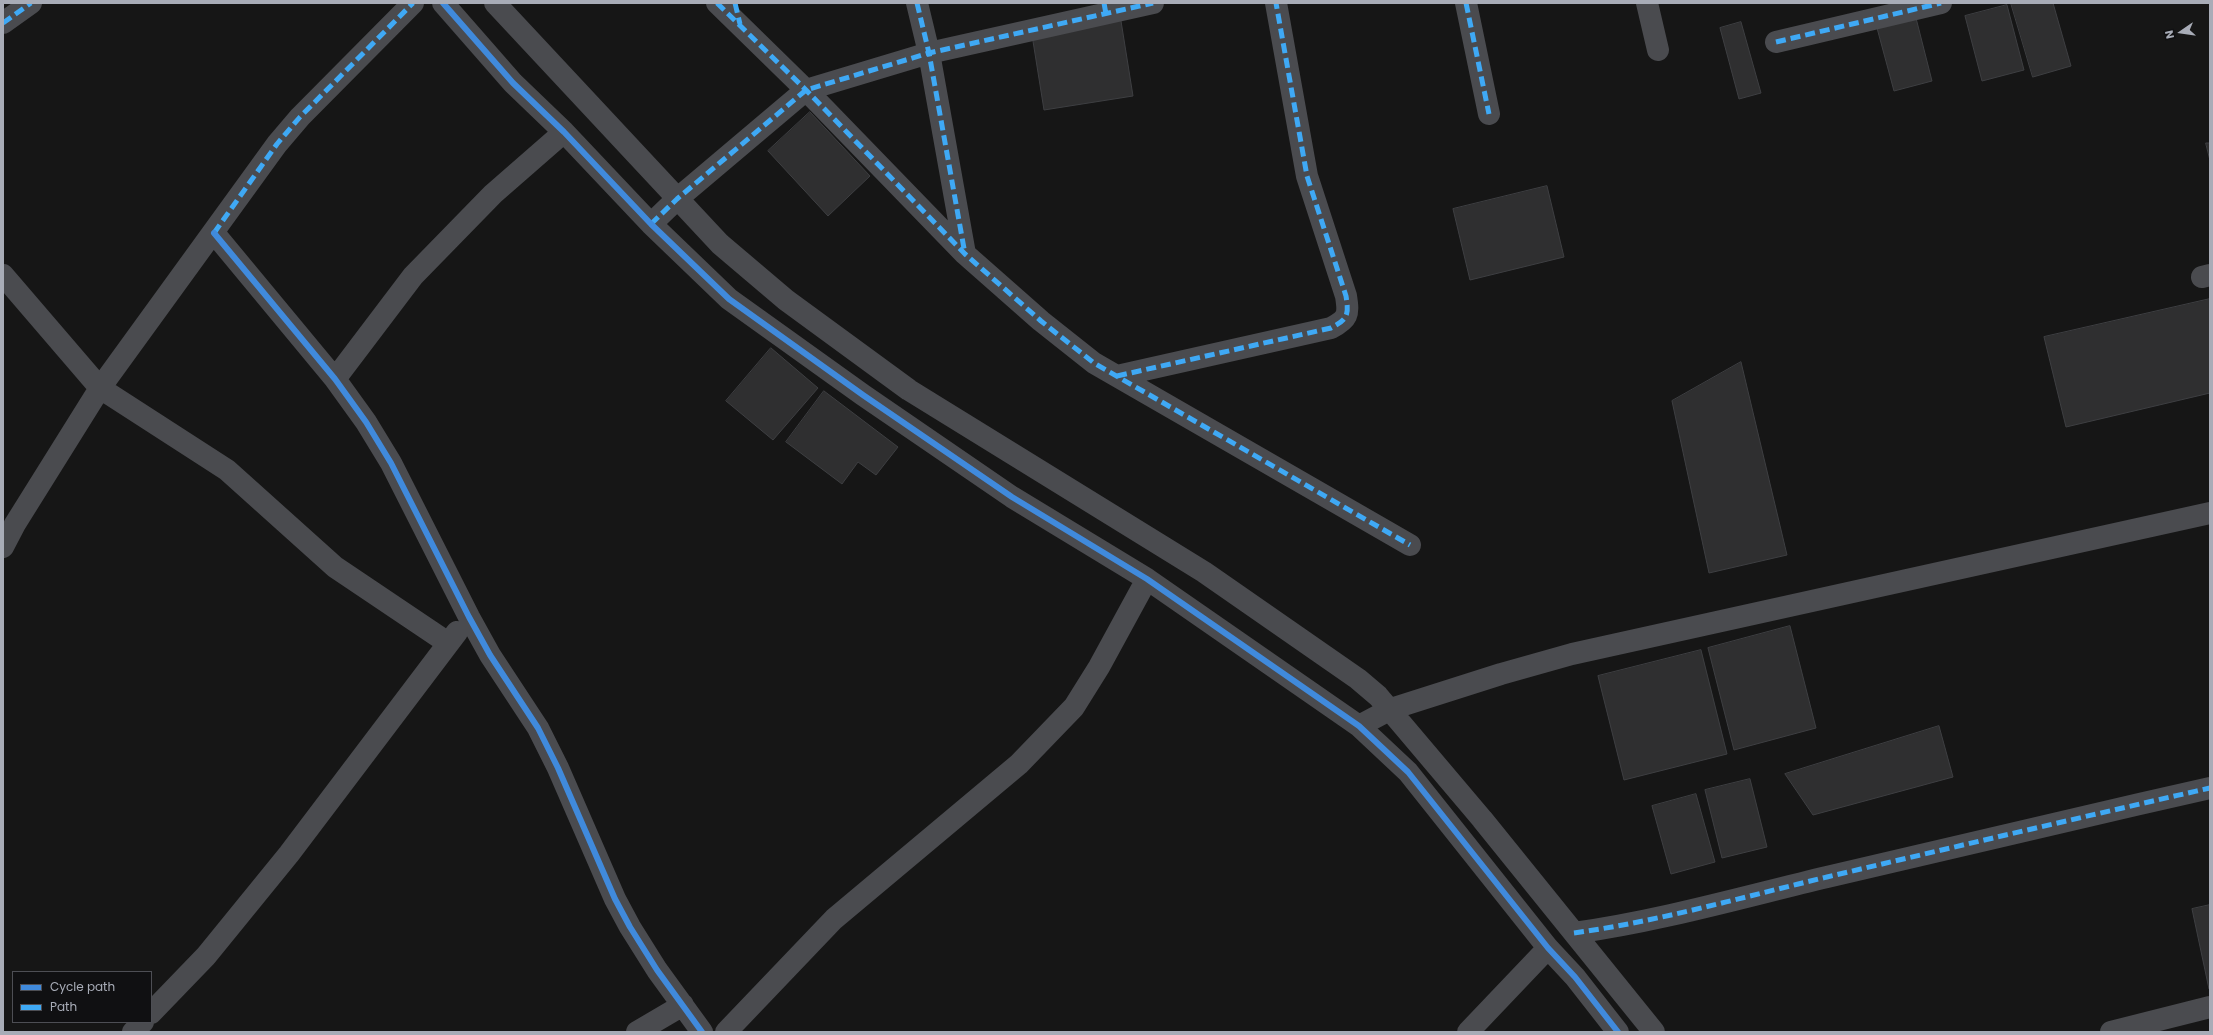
<!DOCTYPE html>
<html>
<head>
<meta charset="utf-8">
<style>
	body { margin:0 }
	#map { position:relative; width:2213px; height:1035px; overflow:hidden; background:#161616; font-family:Poppins,sans-serif }
	canvas { display:block }
	.frame { position:absolute; inset:0; border:4px solid #a8acb7; pointer-events:none }
	.legend { position:absolute; left:12px; top:971px; width:140px; height:52px; box-sizing:border-box; background:#101012; border:1px solid #4d4e54; margin:0; padding:5px 7px; list-style:none; font-size:12px; color:#a8acb7 }
	.legend li { display:flex; align-items:center; gap:8px; height:20px }
	.legend b { width:20px; border:1px solid #4d4e54 }
	.north { position:absolute; left:2161px; top:12px; width:40px; height:40px; -webkit-text-stroke:3px #101012; paint-order:stroke; rotate:257deg; font-size:11px; font-weight:700; line-height:16px; text-align:center; color:#a8acb7 }
	.north::after { content:''; display:block; margin:auto; width:14px; height:18px; background:#a8acb7; clip-path:polygon(50% 0,100% 100%,50% 72%,0 100%) }
</style>
</head>
<body>
<div id="map">
<canvas width="2213" height="1035"></canvas>
<div class="frame"></div>
<ul class="legend">
<li><b style="height:5px;background:#408adc"></b>Cycle path</li>
<li><b style="height:5px;background:#3fa9f5"></b>Path</li>
</ul>
<div class="north">N</div>
</div>
<script>
const ctx = document.querySelector('canvas').getContext('2d');
ctx.lineJoin = 'round';
function paint(path, color) { ctx.fillStyle = color; ctx.fill(path, 'evenodd'); }
function strokePath(path, color, width, dash) { ctx.strokeStyle = color; ctx.lineWidth = width; ctx.lineCap = dash ? 'butt' : 'round'; ctx.setLineDash(dash || []); ctx.stroke(path); }
const building = new Path2D(`
	M2011 3H2053L2071 66 2033 77Z
	M2007 5 2024 70 1982 81 1965 16Z
	M1916 18 1932 81 1894 91 1877 28Z
	M1121 21 1133 96 1044 110 1032 35Z
	M1741 22 1761 93 1739 99 1720 28Z
	M810 112 870 176 828 216 768 151Z
	M2206 143H2210V160Z
	M1547 186 1564 257 1470 280 1453 209Z
	M2210 299V393L2066 427 2044 337Z
	M771 348 818 388 773 440 726 401Z
	M1741 362 1787 555 1709 573 1672 401Z
	M824 391 898 447 876 475 858 462 842 484 786 442Z
	M1790 626 1816 728 1734 750 1708 648Z
	M1701 650 1727 754 1624 780 1598 676Z
	M1939 726 1953 777 1813 815 1785 774Z
	M1750 779 1767 847 1722 858 1705 790Z
	M1696 794 1715 862 1671 874 1652 806Z
	M2210 905V989H2209L2192 909Z`);
paint(building, '#2f2f30');
strokePath(building, '#3e3f42', 1);
strokePath(new Path2D(`
	M443 3 513 83 564 132 651 224 729 299 863 395 1012 497 1147 579 1359 726 1408 772 1548 948 1575 977 1618 1032
	M495 3 720 244 786 300 909 390 1204 572 1358 679 1378 696 1482 819 1654 1032
	M717 3 806 90 965 254 1041 321 1094 363 1410 545
	M917 3 929 53 965 254
	M1466 3 1489 114
	M1647 3 1658 50
	M3 23 31 3
	M1776 42 1941 3
	M651 224 677 199 806 90 929 53 1153 3
	M214 233 335 379 366 422 391 463 469 617 490 655 538 728 558 768 615 899 630 927 657 970 702 1032
	M3 275 100 388 227 470 335 567 448 643
	M2202 277 2210 275
	M1117 376 1331 328C1348 319 1349 315 1346 296L1307 176 1276 3
	M335 379 413 276 493 194 564 132
	M3 547 15 524 100 388 277 144 300 117 413 3
	M1359 726 1391 709 1501 674 1572 654 2210 513
	M1574 933C1660 921 1743 897 1827 877 1954 847 2082 817 2210 788
	M151 1013 206 956 289 854 457 632
	M133 1032 143 1022
	M637 1032 683 1005
	M726 1032 834 919 1019 764 1074 707 1099 667 1147 579
	M1468 1032 1548 948
	M2111 1032 2210 1007`), '#4a4b4f', 22);
strokePath(new Path2D(`
	M717 3 806 90 965 254 1041 321 1094 363 1410 545
	M735 3 740 24
	M917 3 929 53 965 254
	M1104 3 1106 14
	M1466 3 1489 114
	M3 23 31 3
	M1776 42 1941 3
	M651 224 677 199 806 90 929 53 1153 3
	M214 233 277 144 300 117 413 3
	M1117 376 1331 328C1348 319 1349 315 1346 296L1307 176 1276 3
	M1574 933C1660 921 1743 897 1827 877 1954 847 2082 817 2210 788`), '#3fa9f5', 5, [10, 5]);
strokePath(new Path2D(`
	M443 3 513 83 564 132 651 224 729 299 863 395 1012 497 1147 579 1359 726 1408 772 1548 948 1575 977 1618 1032
	M214 233 335 379 366 422 391 463 469 617 490 655 538 728 558 768 615 899 630 927 657 970 702 1032`), '#408adc', 6);
</script>
</body>
</html>
